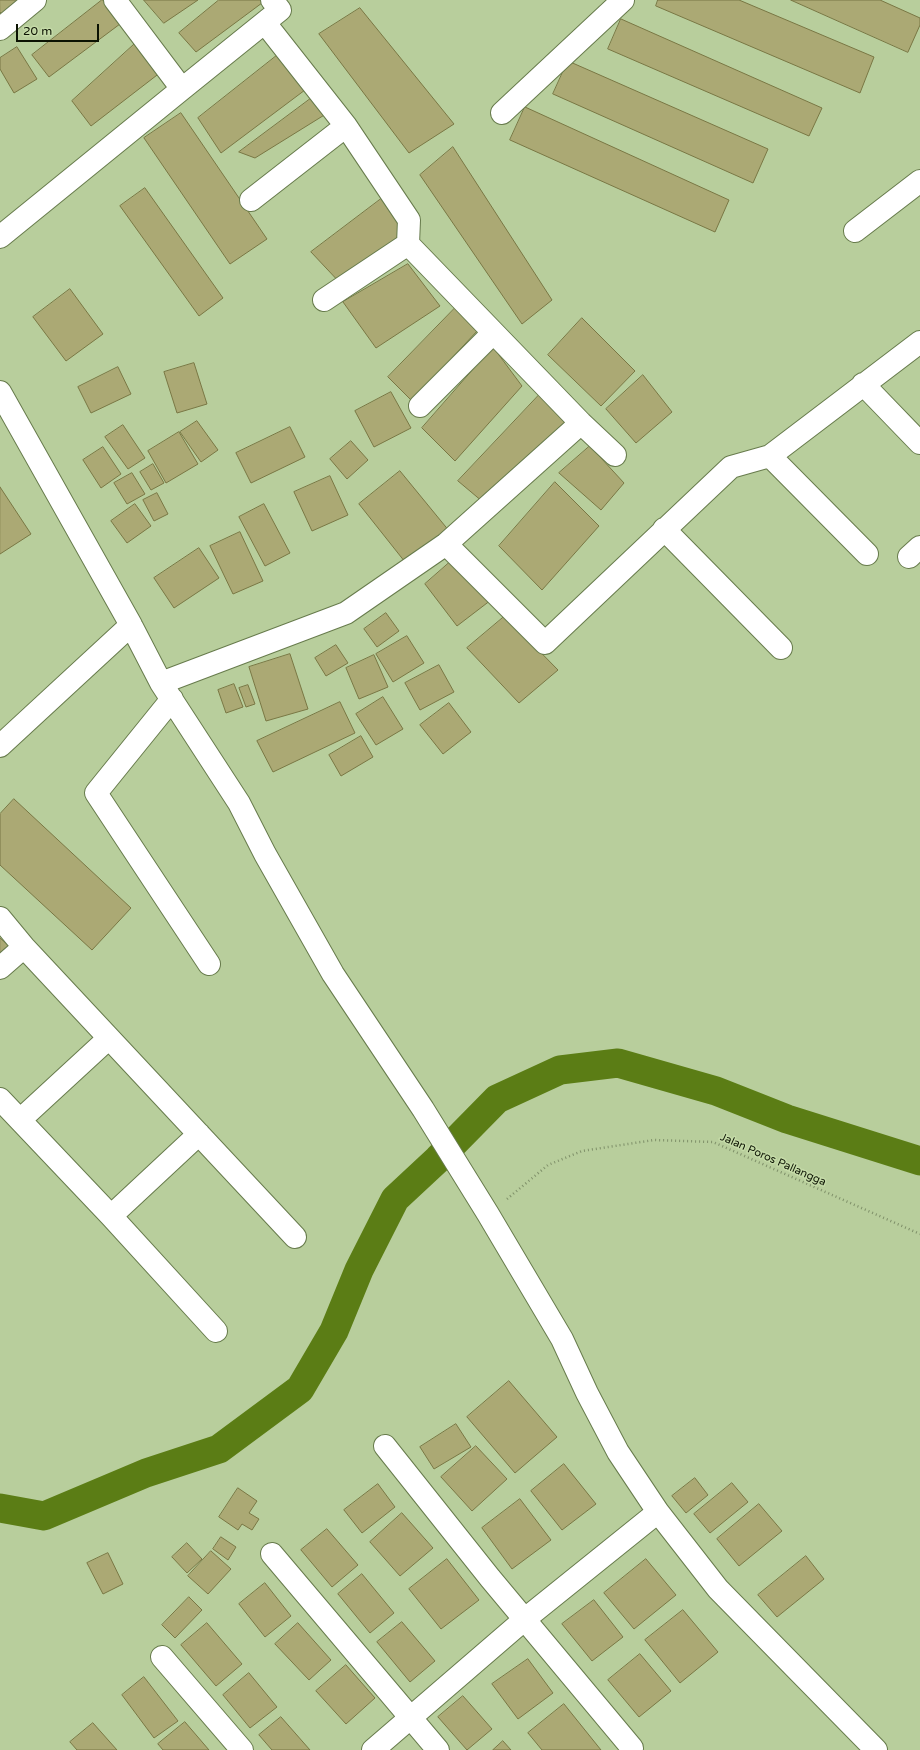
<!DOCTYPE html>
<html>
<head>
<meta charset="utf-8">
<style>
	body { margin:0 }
	#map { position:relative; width:920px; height:1750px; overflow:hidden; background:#b8ce9c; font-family:"Varela Round",sans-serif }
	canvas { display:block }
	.scale { position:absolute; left:16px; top:24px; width:83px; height:18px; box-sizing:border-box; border:2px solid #0b1202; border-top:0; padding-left:5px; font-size:12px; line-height:14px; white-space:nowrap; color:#0b1202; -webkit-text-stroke:3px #c5dba8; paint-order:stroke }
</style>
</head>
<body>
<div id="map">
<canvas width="920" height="1750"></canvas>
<div class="scale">20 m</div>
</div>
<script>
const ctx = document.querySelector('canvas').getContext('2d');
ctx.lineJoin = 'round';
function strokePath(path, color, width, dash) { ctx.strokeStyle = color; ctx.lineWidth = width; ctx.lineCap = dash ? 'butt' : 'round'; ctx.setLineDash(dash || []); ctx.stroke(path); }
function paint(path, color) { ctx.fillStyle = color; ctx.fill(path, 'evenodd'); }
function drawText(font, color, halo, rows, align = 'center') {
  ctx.font = font + ' "Varela Round",sans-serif'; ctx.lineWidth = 3; ctx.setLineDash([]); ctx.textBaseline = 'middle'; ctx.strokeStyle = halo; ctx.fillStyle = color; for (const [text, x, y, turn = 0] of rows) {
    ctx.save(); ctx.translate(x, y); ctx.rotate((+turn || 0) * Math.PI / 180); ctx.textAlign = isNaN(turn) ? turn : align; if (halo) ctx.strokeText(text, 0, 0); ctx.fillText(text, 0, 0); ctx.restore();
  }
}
strokePath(new Path2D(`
	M0 1508 44 1516 146 1473 219 1449 300 1389 334 1331 359 1270 395 1199 438 1159 497 1099 560 1070 618 1063 716 1091 787 1119 920 1161`), '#5b7d15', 29);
const building = new Path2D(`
	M0 0H27L4 17 0 12Z
	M102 0H106L124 21 49 77 32 55Z
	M144 0H198L164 23Z
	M219 0H266L196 52 179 33Z
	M658 0H739L874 57 860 93 656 6Z
	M791 0H880L920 18V25L908 52Z
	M360 8 454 124 409 153 319 34Z
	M621 19 822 108 809 136 608 49Z
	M139 40 161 72 91 126 72 101Z
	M289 46 317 81 221 153 198 118Z
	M17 47 37 79 14 93 0 69V58Z
	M568 61 768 149 753 183 553 94Z
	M321 91 334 109 255 158 239 152Z
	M525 107 729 200 715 232 510 140Z
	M181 113 267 239 230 264 144 138Z
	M453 147 552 300 522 324 420 175Z
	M145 188 223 298 199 316 120 206Z
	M381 199 410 230 342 285 311 252Z
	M408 264 440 306 376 348 343 302Z
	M70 289 103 334 66 361 33 317Z
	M458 305 478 330 412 401 388 377Z
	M582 318 635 371 601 406 548 355Z
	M493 347 522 386 455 461 422 428Z
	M194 363 207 404 177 413 164 372Z
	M118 367 131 394 91 413 78 387Z
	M643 375 672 412 636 443 606 409Z
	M391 392 411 428 374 447 355 411Z
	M541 393 570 417 483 502 458 481Z
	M197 421 218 450 201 462 180 432Z
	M123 425 145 458 128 469 105 437Z
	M290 427 305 457 251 483 236 453Z
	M179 432 198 464 166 483 148 451Z
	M351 441 368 460 347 479 330 459Z
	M590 446 624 483 601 510 559 473Z
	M103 447 121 474 101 488 83 460Z
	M153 464 164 483 151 490 140 472Z
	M400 471 450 532 409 567 359 504Z
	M132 473 145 494 127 504 114 483Z
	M330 476 348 515 312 531 294 492Z
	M555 482 599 526 542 590 499 546Z
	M0 487 31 534 0 554Z
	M157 493 168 514 154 521 143 500Z
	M135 504 151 526 127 543 111 521Z
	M264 504 290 553 265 566 239 517Z
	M240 532 263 581 233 594 210 546Z
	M199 548 219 578 174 608 154 578Z
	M457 556 491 600 457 626 425 584Z
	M386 613 399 631 377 647 364 629Z
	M505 616 558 670 519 703 467 648Z
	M407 636 424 663 393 682 376 654Z
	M336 645 348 663 326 676 315 658Z
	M290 654 308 709 266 721 249 667Z
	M374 655 388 687 359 699 346 668Z
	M439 665 454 692 420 710 405 683Z
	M234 684 243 707 226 713 218 690Z
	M248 685 255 704 246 707 239 688Z
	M383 697 403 729 376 745 356 714Z
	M340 702 355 733 273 772 257 741Z
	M449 703 471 732 443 754 420 725Z
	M361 736 373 757 341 776 329 755Z
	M14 799 131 908 92 950 0 865V814Z
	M0 938 17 953 0 973Z
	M509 1381 557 1437 515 1473 467 1417Z
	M456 1424 471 1447 434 1469 420 1447Z
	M476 1446 507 1479 472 1511 441 1477Z
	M564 1464 596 1504 562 1530 531 1491Z
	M695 1478 708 1495 686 1513 672 1496Z
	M732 1483 748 1502 710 1533 694 1514Z
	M378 1484 395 1507 362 1533 344 1510Z
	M238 1488 257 1501 249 1513 259 1519 252 1530 242 1524 238 1530 219 1517Z
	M520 1499 551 1540 512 1569 482 1528Z
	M759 1504 782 1531 739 1566 717 1539Z
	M402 1513 433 1548 400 1576 370 1542Z
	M327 1529 358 1565 332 1587 301 1550Z
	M221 1537 236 1547 228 1560 213 1549Z
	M187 1543 202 1559 187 1573 172 1557Z
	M211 1551 231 1569 208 1594 188 1576Z
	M108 1553 123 1584 103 1594 87 1563Z
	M806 1556 824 1579 777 1617 758 1595Z
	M447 1559 479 1600 441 1629 409 1589Z
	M646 1559 676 1595 634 1629 604 1593Z
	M362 1574 394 1613 370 1633 338 1594Z
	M265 1583 291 1616 265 1637 239 1604Z
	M189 1597 202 1610 175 1638 162 1625Z
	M594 1600 623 1637 592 1661 562 1624Z
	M683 1610 718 1652 680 1683 645 1640Z
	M402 1622 435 1661 410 1682 377 1642Z
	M207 1623 242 1664 216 1686 181 1645Z
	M298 1623 331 1660 309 1680 275 1644Z
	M640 1654 671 1691 639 1717 608 1680Z
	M528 1659 553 1693 518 1719 492 1684Z
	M346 1665 375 1698 346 1724 316 1691Z
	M249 1673 277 1707 250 1728 223 1695Z
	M144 1677 178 1721 154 1738 122 1695Z
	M463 1696 492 1729 467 1750 438 1717Z
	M564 1704 601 1750H542L528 1733Z
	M281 1717 310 1750H272L259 1735Z
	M185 1722 209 1750H163L158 1744Z
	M93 1723 117 1750H77L70 1742Z
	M503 1741 511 1750H493Z`);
paint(building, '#aba974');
strokePath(building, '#797744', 1);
const minor = new Path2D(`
	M115 0 182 89
	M265 23 346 126 409 220 408 244 581 423 615 455
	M0 29 35 0
	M502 113 623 0
	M251 200 346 126
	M855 231 920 181
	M0 237 182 89 280 10 272 0
	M324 300 408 244
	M863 384 920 443
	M0 392 131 625 161 683 239 803 265 854 333 974 423 1109 488 1214 562 1339 587 1393 618 1452 658 1512 718 1589 876 1750
	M420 406 493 333
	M770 456 867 554
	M664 529 781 648
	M446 544 545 643 731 467 770 456 920 342
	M909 557 920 547
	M161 683 346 613 446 544 581 423
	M172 699 96 793 209 964
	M0 746 131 625
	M0 918 24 947 295 1237
	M0 968 24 947
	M0 1099 111 1216 216 1331
	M20 1120 109 1038
	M111 1216 199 1134
	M385 1446 490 1578 632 1748
	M272 1554 438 1750
	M162 1657 242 1750
	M373 1750 525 1619 658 1512`);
strokePath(minor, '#677b4c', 24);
strokePath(new Path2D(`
	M507 1199 548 1165 582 1151 654 1140 713 1142 920 1234`), '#7f9069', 2.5, [1, 3]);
strokePath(minor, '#fff', 22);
drawText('11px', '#0b1202', '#c5dba8', [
	["Jalan Poros Pallangga",773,1160,24]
]);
</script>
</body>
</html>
